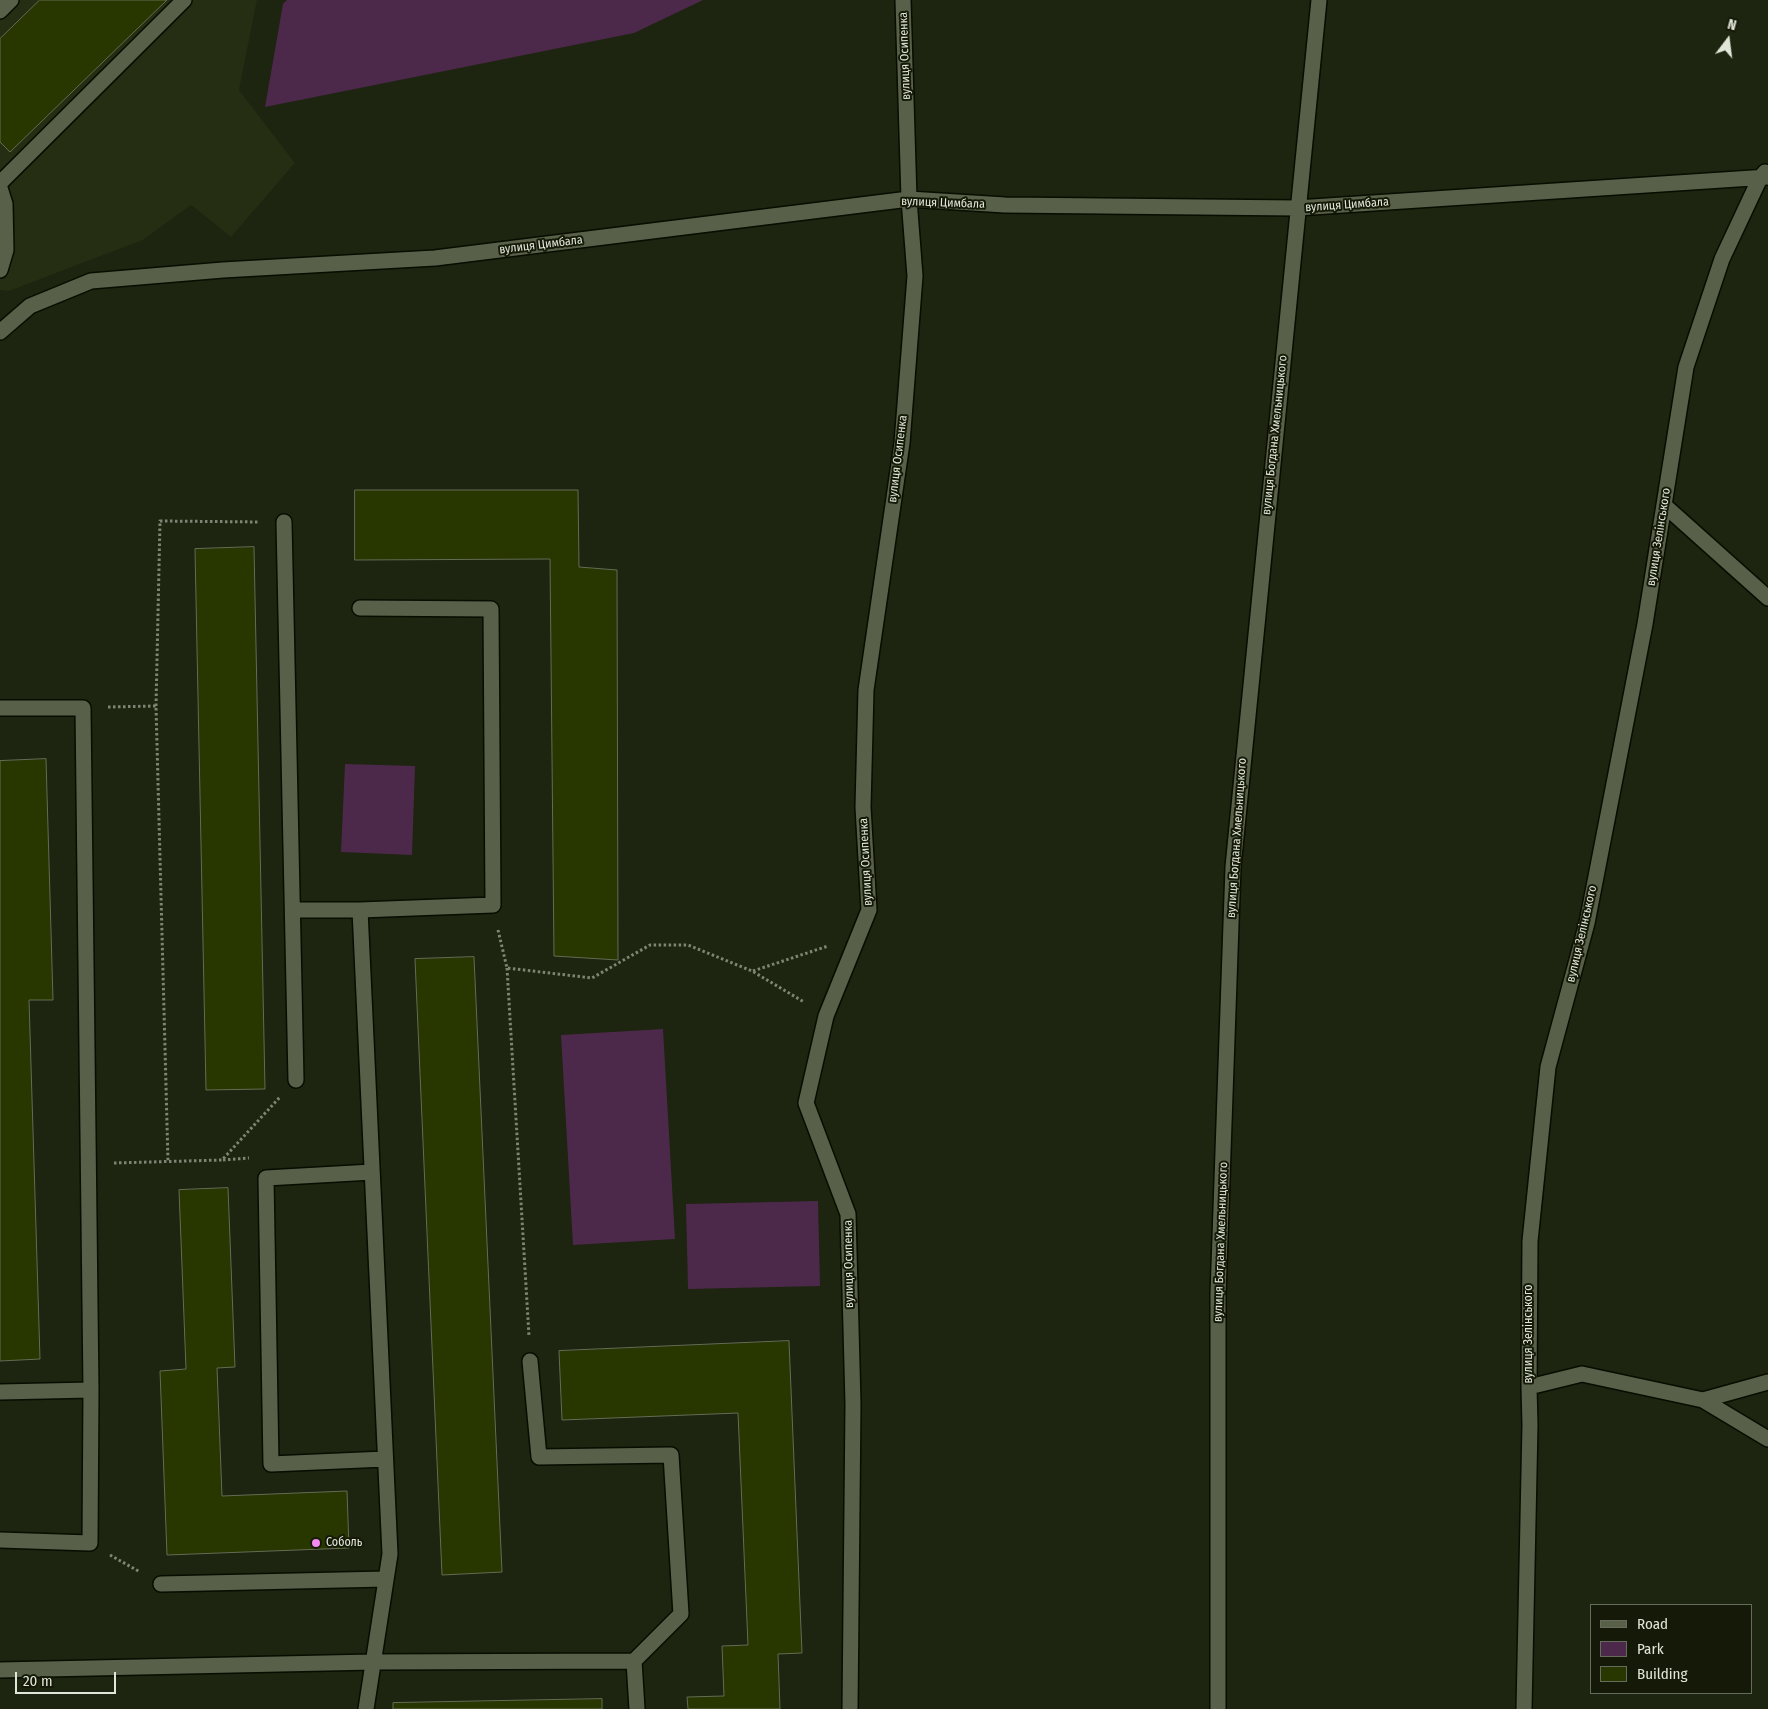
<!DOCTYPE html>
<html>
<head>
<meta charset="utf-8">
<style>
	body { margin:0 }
	#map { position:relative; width:1768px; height:1709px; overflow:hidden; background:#1d240f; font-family:"Fira Sans Condensed",sans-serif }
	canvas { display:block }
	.legend { position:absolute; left:1590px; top:1604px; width:162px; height:90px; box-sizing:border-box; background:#141a07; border:1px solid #666c5b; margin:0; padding:6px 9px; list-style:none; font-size:15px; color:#e1e6d9 }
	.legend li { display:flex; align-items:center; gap:10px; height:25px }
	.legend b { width:25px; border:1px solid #666c5b }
	.north { position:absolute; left:1703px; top:15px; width:50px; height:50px; -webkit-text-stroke:4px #141a07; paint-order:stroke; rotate:15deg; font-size:14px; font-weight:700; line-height:20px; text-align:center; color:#e1e6d9 }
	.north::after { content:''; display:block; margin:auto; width:18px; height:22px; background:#e1e6d9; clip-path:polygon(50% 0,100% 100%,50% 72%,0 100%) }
	.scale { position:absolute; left:15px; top:1672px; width:101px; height:22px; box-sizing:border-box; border:2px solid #e1e6d9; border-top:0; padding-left:6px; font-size:15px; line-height:18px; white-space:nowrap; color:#e1e6d9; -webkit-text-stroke:4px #141a07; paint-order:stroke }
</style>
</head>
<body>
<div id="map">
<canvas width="1768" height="1709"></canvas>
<ul class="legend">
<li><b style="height:6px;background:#586049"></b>Road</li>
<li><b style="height:14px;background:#4c294b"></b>Park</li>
<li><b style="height:14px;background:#283600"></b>Building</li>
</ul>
<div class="north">N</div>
<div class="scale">20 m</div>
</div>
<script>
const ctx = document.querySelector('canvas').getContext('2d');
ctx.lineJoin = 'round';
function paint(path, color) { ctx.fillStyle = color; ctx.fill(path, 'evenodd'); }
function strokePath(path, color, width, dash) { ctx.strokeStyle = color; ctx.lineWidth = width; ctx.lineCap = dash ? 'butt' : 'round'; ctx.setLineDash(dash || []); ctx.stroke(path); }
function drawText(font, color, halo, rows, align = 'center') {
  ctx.font = font + ' "Fira Sans Condensed",sans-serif'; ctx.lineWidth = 4; ctx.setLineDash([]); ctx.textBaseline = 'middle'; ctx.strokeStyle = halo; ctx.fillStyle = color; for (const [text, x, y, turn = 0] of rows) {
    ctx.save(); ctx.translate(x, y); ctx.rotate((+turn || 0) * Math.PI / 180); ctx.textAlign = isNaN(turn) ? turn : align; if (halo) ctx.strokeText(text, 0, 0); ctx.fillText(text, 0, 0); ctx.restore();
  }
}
paint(new Path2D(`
	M0 0H257L239 90 295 163 231 237 191 205 143 240 9 291 0 290Z`), '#252d12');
paint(new Path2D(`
	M287 0H703L634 33 265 107 283 4Z
	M345 764 415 766 412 855 341 852Z
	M663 1029 675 1239 573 1245 561 1035Z
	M818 1201 820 1286 688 1289 686 1204Z`), '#4c294b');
const building = new Path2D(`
	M40 0H167L10 152 0 142V39Z
	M355 490H578L579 567 617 570 618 960 554 956 550 559 355 560Z
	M254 547 265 1089 206 1090 195 549Z
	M46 759 53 1000H29L40 1359 0 1361V761Z
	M474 957 502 1572 442 1575 415 959Z
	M228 1188 235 1367 217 1368 222 1496 347 1491 349 1548 167 1555 160 1371 186 1369 179 1190Z
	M789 1341 802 1653 778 1654 780 1709H688L687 1697 724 1696 722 1646 748 1645 738 1413 562 1420 559 1351Z
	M602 1699V1709H393V1703Z`);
paint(building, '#283600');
strokePath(building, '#646c55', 1);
const lane = new Path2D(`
	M0 11 11 0
	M0 183 184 0
	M0 188 5 204 6 250 0 270`);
const street = new Path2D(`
	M0 332 30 306 91 281 223 270 435 258 909 199 1005 205 1297 208 1768 177
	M1664 505 1768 598
	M284 522 296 1080
	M360 608 491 609 493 905 360 910 390 1554 366 1709
	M0 708H83L91 1390 0 1392
	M293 910H360
	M372 1172 266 1178 271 1464 385 1459
	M530 1361 539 1457 671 1455 681 1614 634 1661 637 1709
	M1529 1387 1582 1374 1703 1400 1768 1439
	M1703 1400 1768 1382
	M0 1540 90 1543 91 1390
	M161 1584 386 1579
	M0 1670 373 1662 634 1661
	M850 1709 853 1404 848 1214 806 1103 826 1016 869 910 863 807 866 690 902 443 915 276 909 199 903 0
	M1218 1709V1294L1233 867 1319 0
	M1524 1709 1530 1425 1529 1387 1530 1241 1548 1067 1587 923 1645 624 1686 367 1722 259 1760 178 1765 172`);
strokePath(lane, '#080d00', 18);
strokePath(street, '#080d00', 18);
strokePath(new Path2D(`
	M156 706 160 521 260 522
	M108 707 156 706 168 1162
	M498 930 507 968 592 978 650 945H688L752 971 804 1002
	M507 968 529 1336
	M753 971 828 946
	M223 1160 249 1158
	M114 1163 222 1160 280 1097
	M110 1555 140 1572`), '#7f8574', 3, [2.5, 2.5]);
strokePath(lane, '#586049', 15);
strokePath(street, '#586049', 15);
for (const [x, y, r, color] of [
	[316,1543,5,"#f389f1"]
]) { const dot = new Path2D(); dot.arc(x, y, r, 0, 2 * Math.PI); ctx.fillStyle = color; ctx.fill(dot); strokePath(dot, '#141a07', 2); }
drawText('12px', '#e1e6d9', '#141a07', [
	["вулиця Осипенка",905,56,-92],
	["вулиця Цимбала",943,203,2],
	["вулиця Цимбала",1347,205,-4],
	["вулиця Цимбала",541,245,-7],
	["вулиця Богдана Хмельницького",1275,435,-84],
	["вулиця Осипенка",898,459,-83],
	["вулиця Зелінського",1659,537,-81],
	["вулиця Богдана Хмельницького",1237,838,-86],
	["вулиця Осипенка",866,862,-93],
	["вулиця Зелінського",1582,934,-77],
	["вулиця Богдана Хмельницького",1221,1242,-88],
	["вулиця Осипенка",849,1264,-91],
	["вулиця Зелінського",1529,1334,-90]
]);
drawText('12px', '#e1e6d9', '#141a07', [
	["Соболь",326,1543]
], 'left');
</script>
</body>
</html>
